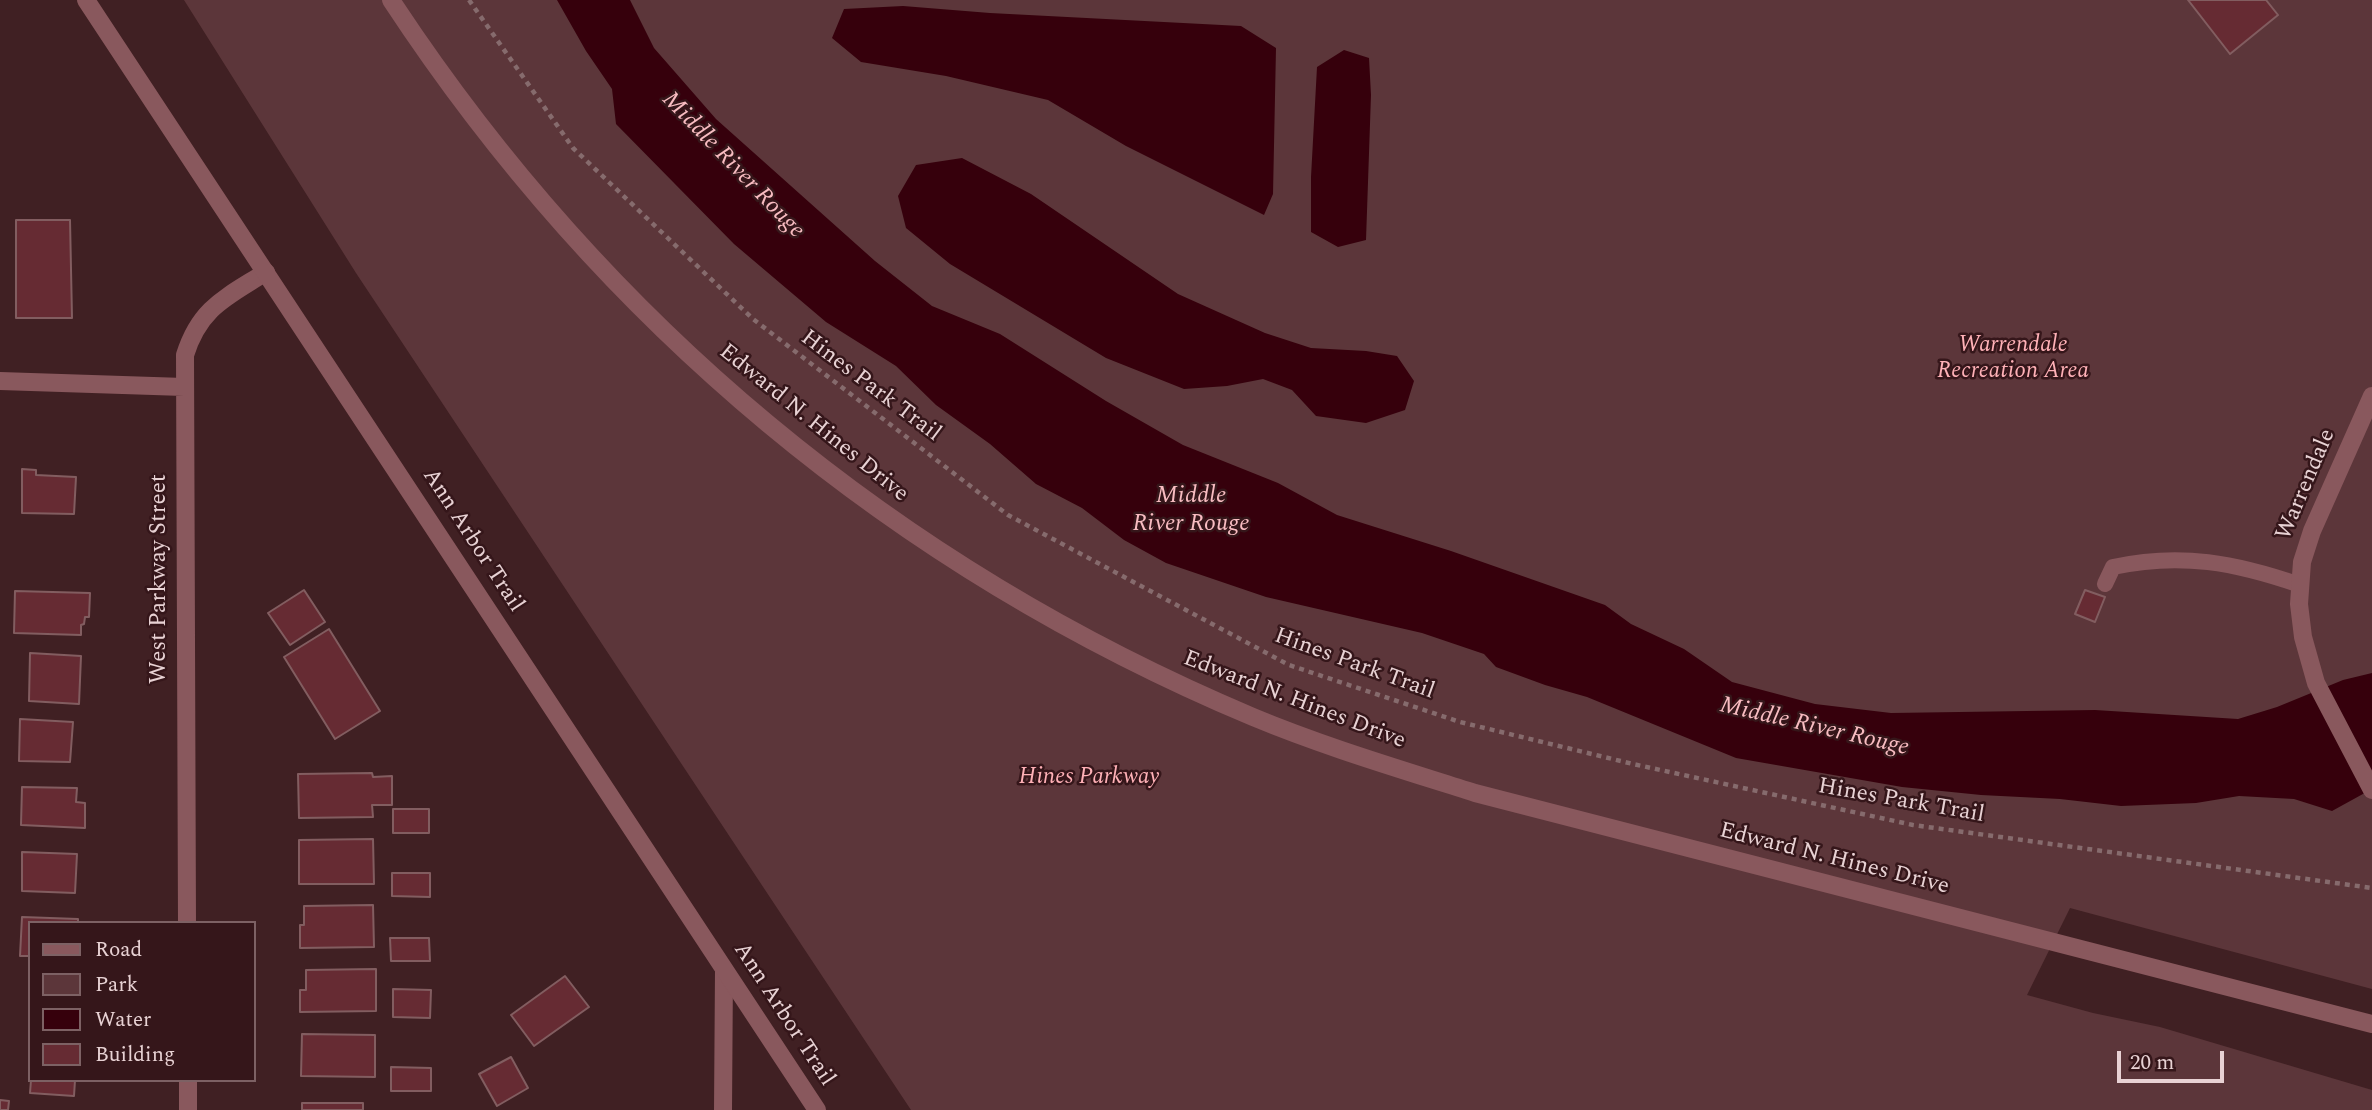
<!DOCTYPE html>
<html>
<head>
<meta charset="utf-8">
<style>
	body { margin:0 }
	#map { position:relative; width:2372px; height:1110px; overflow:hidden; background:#402023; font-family:Spectral,serif }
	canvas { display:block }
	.legend { position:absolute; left:28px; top:921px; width:228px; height:161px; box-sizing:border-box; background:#35161a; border:2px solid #7d6164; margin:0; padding:9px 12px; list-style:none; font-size:21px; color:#e8d2d4 }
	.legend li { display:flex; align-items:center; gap:14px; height:35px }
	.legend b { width:35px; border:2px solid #7d6164 }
	.scale { position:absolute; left:2117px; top:1051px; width:107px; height:32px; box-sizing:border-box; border:4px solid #e8d2d4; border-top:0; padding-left:9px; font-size:21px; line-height:24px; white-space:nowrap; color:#e8d2d4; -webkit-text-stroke:5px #35161a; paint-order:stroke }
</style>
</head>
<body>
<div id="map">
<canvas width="2372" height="1110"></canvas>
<ul class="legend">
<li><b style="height:9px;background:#89585d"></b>Road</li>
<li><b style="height:19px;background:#5c363a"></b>Park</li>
<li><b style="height:19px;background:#36000c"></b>Water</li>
<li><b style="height:19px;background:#662b33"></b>Building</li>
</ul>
<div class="scale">20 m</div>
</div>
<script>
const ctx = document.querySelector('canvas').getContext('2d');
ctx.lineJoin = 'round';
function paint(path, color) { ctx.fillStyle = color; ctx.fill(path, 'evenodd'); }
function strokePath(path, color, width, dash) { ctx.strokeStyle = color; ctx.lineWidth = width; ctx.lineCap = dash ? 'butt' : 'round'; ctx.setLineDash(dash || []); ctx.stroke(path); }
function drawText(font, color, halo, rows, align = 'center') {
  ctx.font = font + ' Spectral,serif'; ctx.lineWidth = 5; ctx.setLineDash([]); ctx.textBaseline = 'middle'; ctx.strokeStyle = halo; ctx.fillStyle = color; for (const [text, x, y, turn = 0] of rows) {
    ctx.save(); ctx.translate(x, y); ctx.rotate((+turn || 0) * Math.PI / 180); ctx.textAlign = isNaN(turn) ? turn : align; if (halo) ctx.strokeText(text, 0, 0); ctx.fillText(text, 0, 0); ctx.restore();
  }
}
paint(new Path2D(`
	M184 0H2372V989L2070 908 2027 995 2093 1013 2160 1027 2372 1090V1110H911L356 273Z`), '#5c363a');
paint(new Path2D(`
	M557 0H630L654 48 716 119 875 261 932 306 1000 334 1106 401 1183 445 1278 483 1337 515 1451 551 1605 605 1631 624 1684 649 1732 682 1815 704 1891 713 2095 710 2238 719 2277 707 2343 680 2372 673V789L2332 811 2294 799 2239 796 2196 803 2121 806 2060 799 1981 795 1902 787 1736 758 1587 697 1545 685 1496 667 1484 654 1422 633 1266 597 1166 563 1124 540 1082 508 1036 484 990 444 936 405 896 366 826 322 734 244 616 124 612 89 586 51Z
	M903 6 990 13 1241 26 1276 48 1273 194 1264 215 1126 146 1048 100 946 76 861 62 832 38 844 9Z
	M1344 50 1369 58 1371 95 1366 240 1338 247 1311 232V177L1317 67Z
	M962 158 1031 194 1178 294 1265 333 1311 348 1366 351 1397 356 1414 381 1405 410 1366 423 1316 416 1292 390 1263 379 1227 386 1184 389 1106 358 950 264 906 228 898 196 916 165Z`), '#36000c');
const building = new Path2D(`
	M2188 0H2266L2278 15 2230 54Z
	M16 220H70L72 318H16Z
	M22 469 36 470V475L76 477 74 514 22 513Z
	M304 590 325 622 290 645 268 613Z
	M2085 590 2105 597 2095 622 2075 614Z
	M15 591 90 593 89 617H85L84 624 81 625V635L14 633Z
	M329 629 380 711 335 739 284 657Z
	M30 653 81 656 79 704 29 701Z
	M20 719 73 722 70 762 19 761Z
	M372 773 373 777 392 776V805H372L373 817 299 818 298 774Z
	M22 787 77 788 76 802 85 803V828L21 825Z
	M393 809H429V833H393Z
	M373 839 374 884H299V840Z
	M22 852 77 854 75 893 22 891Z
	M392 873H430V897L392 896Z
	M373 905 374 947 300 948V925H304V906Z
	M22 917 78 919V923H30V956H20Z
	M390 938H429L430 961H391Z
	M376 969V1011L300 1012V990H306V970Z
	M565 976 589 1007 534 1046 511 1015Z
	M393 989 431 990 430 1018 393 1017Z
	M302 1034 375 1035V1077L301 1076Z
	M511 1057 528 1088 497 1106 479 1074Z
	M391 1067 431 1068V1091H391Z
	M31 1080H75L74 1096 30 1093Z
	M0 1100 9 1101 8 1110H0Z
	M302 1103H363V1110H302Z`);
paint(building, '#662b33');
strokePath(building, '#825d60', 2);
strokePath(new Path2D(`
	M469 0 573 148 753 319 1008 515 1289 665 1460 722 1633 764 1913 825 2372 888`), '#866b6d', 4.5, [5, 5]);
strokePath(new Path2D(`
	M2105 584 2113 567C2181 552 2236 563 2300 585`), '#89585d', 16);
strokePath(new Path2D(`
	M0 381 184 387
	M2372 396 2312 531 2302 562 2299 604 2303 637 2316 683 2372 790
	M187 923 185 355C200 307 227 297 266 272
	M188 1080V1110
	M723 1110 724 970`), '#89585d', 18);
strokePath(new Path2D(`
	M86 0 817 1110
	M391 0C604 324 896 567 1253 717 1325 747 1400 769 1475 793L2372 1024`), '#89585d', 18);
drawText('italic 23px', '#ffb1b7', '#35161a', [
	["Warrendale",2013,346],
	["Recreation Area",2013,372],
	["Hines Parkway",1089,778]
]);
drawText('23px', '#e8d2d4', '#35161a', [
	["Hines Park Trail",870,387,37],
	["Edward N. Hines Drive",813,424,39],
	["Warrendale",2307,485,-67],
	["Ann Arbor Trail",472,541,57],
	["West Parkway Street",160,579,-90],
	["Hines Park Trail",1354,665,20],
	["Edward N. Hines Drive",1294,701,21],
	["Hines Park Trail",1901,802,10],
	["Edward N. Hines Drive",1834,860,14],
	["Ann Arbor Trail",783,1015,57]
]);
drawText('italic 24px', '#f8bcc1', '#35161a', [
	["Middle River Rouge",732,166,46],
	["Middle",1191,497],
	["River Rouge",1191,525],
	["Middle River Rouge",1814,728,13]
]);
</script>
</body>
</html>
